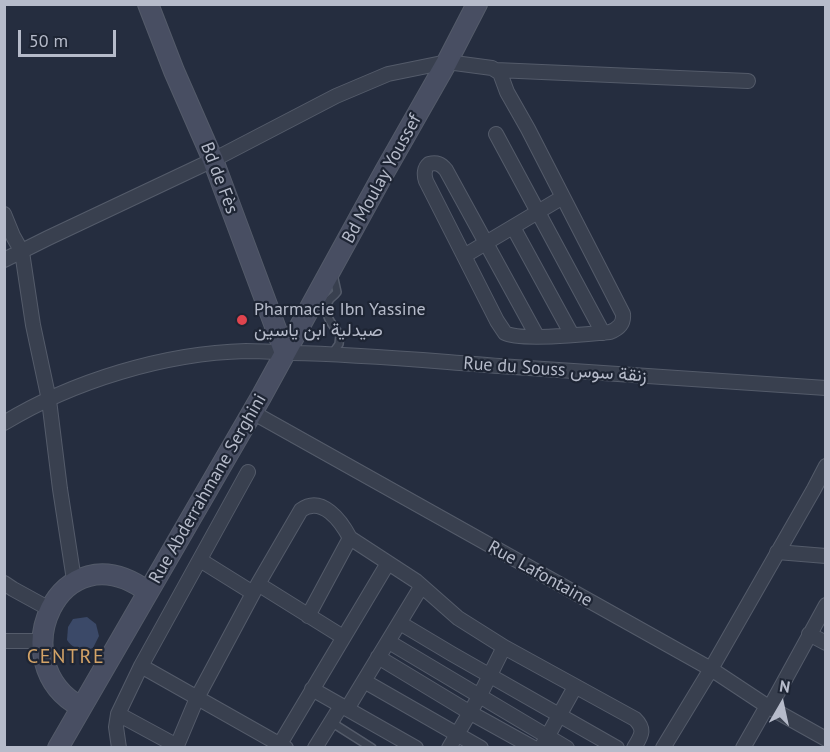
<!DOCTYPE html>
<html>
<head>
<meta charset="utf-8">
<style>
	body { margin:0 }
	#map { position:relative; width:830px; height:752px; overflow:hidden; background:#252d3f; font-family:"PT Sans",sans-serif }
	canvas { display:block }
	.frame { position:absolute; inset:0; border:6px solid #b6bbca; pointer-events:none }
	.north { position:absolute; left:752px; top:674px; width:60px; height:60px; -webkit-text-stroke:4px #1e2534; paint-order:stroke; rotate:9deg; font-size:16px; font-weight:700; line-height:24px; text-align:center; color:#b6bbca }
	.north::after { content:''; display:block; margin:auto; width:21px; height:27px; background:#b6bbca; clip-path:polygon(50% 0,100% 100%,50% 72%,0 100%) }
	.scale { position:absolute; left:18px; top:30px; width:98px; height:27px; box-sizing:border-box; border:3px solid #b6bbca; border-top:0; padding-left:8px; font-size:18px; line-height:21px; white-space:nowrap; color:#b6bbca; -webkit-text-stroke:4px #1e2534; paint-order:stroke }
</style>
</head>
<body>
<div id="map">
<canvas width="830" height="752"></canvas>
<div class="frame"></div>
<div class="north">N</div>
<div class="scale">50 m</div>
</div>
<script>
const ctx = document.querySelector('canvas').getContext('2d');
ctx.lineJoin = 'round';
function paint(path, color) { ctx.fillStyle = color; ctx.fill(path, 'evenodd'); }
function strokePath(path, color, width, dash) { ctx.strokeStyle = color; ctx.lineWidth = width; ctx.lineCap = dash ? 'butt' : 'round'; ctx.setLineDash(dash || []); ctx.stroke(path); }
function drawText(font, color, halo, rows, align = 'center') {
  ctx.font = font + ' "PT Sans",Vazirmatn,sans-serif'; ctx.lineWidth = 4.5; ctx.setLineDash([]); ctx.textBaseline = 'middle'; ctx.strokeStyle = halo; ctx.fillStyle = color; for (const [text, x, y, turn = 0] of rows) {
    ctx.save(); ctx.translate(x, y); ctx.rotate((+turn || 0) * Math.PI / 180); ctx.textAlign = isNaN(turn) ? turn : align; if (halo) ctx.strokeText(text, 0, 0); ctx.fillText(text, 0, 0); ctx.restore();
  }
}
paint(new Path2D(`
	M87 617 96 624 99 636 93 648C82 651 74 650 67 640L68 627 73 619Z`), '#3b4968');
const lane = new Path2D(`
	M332 354 339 344 340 335C333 326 320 311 330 299 332 297 335 295 337 292L333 274
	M331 722 372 748`);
const street = new Path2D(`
	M496 70 748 81
	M496 134 603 333
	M4 214 13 236 22 252 33 325 49 400 60 489 74 580
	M513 227 572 335
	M464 256 563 197
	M4 260 48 238 213 160 336 96 388 74 447 62 492 68 500 73 507 92 528 129 623 314C624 324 618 329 610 332 590 334 519 341 505 333L497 321 426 181C424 175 424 168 429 164 437 162 441 164 446 170L537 336
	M252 412 711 669 767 706 826 739
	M4 423C73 381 165 353 246 351 261 351 276 352 291 353 361 354 430 361 499 366 608 374 717 381 826 388
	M777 552 826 556
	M200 560 253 593
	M4 583 13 589 44 606
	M258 584 343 637
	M308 616 350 538 416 581 458 618 504 647 635 719C646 730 641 736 634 748
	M400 623 452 654 617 748
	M809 634 826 643
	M4 641H33
	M389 642 567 748
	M378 657 469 712 534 748
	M141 666 286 748
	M364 681 481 748
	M312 689 416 748
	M770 707 826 605
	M347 709 421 587
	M118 714 177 746
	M280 744 388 563
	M119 748 116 727 118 714 141 666 248 472
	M176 748 197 698 258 584 301 510C322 495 341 521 350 538
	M315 748 341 706
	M449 748 479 697 504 647
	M541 748 575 687
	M663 748 711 669 814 489 826 466
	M743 748 767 706`);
const secondary = new Path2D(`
	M148 4 174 71 213 160 285 353
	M81 707C0 664 59 526 148 592
	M58 748 261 397 385 171 447 62 477 4`);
strokePath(lane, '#545b6a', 10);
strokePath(street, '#545b6a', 16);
strokePath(secondary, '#545b6a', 22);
strokePath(lane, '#39404f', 7);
strokePath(street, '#39404f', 14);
strokePath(secondary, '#484e62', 20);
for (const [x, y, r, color] of [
	[242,320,6,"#e0444e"]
]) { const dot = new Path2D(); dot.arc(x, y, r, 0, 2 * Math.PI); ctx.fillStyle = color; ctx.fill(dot); strokePath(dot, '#1e2534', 2); }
drawText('18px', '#b6bbca', '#1e2534', [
	["Bd de Fès",219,178,69],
	["Bd Moulay Youssef",382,179,-61],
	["Rue du Souss زنقة سوس",555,370,4],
	["Rue Abderrahmane Serghini",208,489,-60],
	["Rue Lafontaine",540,574,29]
]);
drawText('18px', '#b6bbca', '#1e2534', [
	["Pharmacie Ibn Yassine",254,310],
	["صيدلية ابن ياسين",254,331]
], 'left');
ctx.letterSpacing = '1.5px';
drawText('20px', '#d3a367', '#1e2534', [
	["CENTRE",66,657]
]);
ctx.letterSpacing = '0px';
</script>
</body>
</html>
